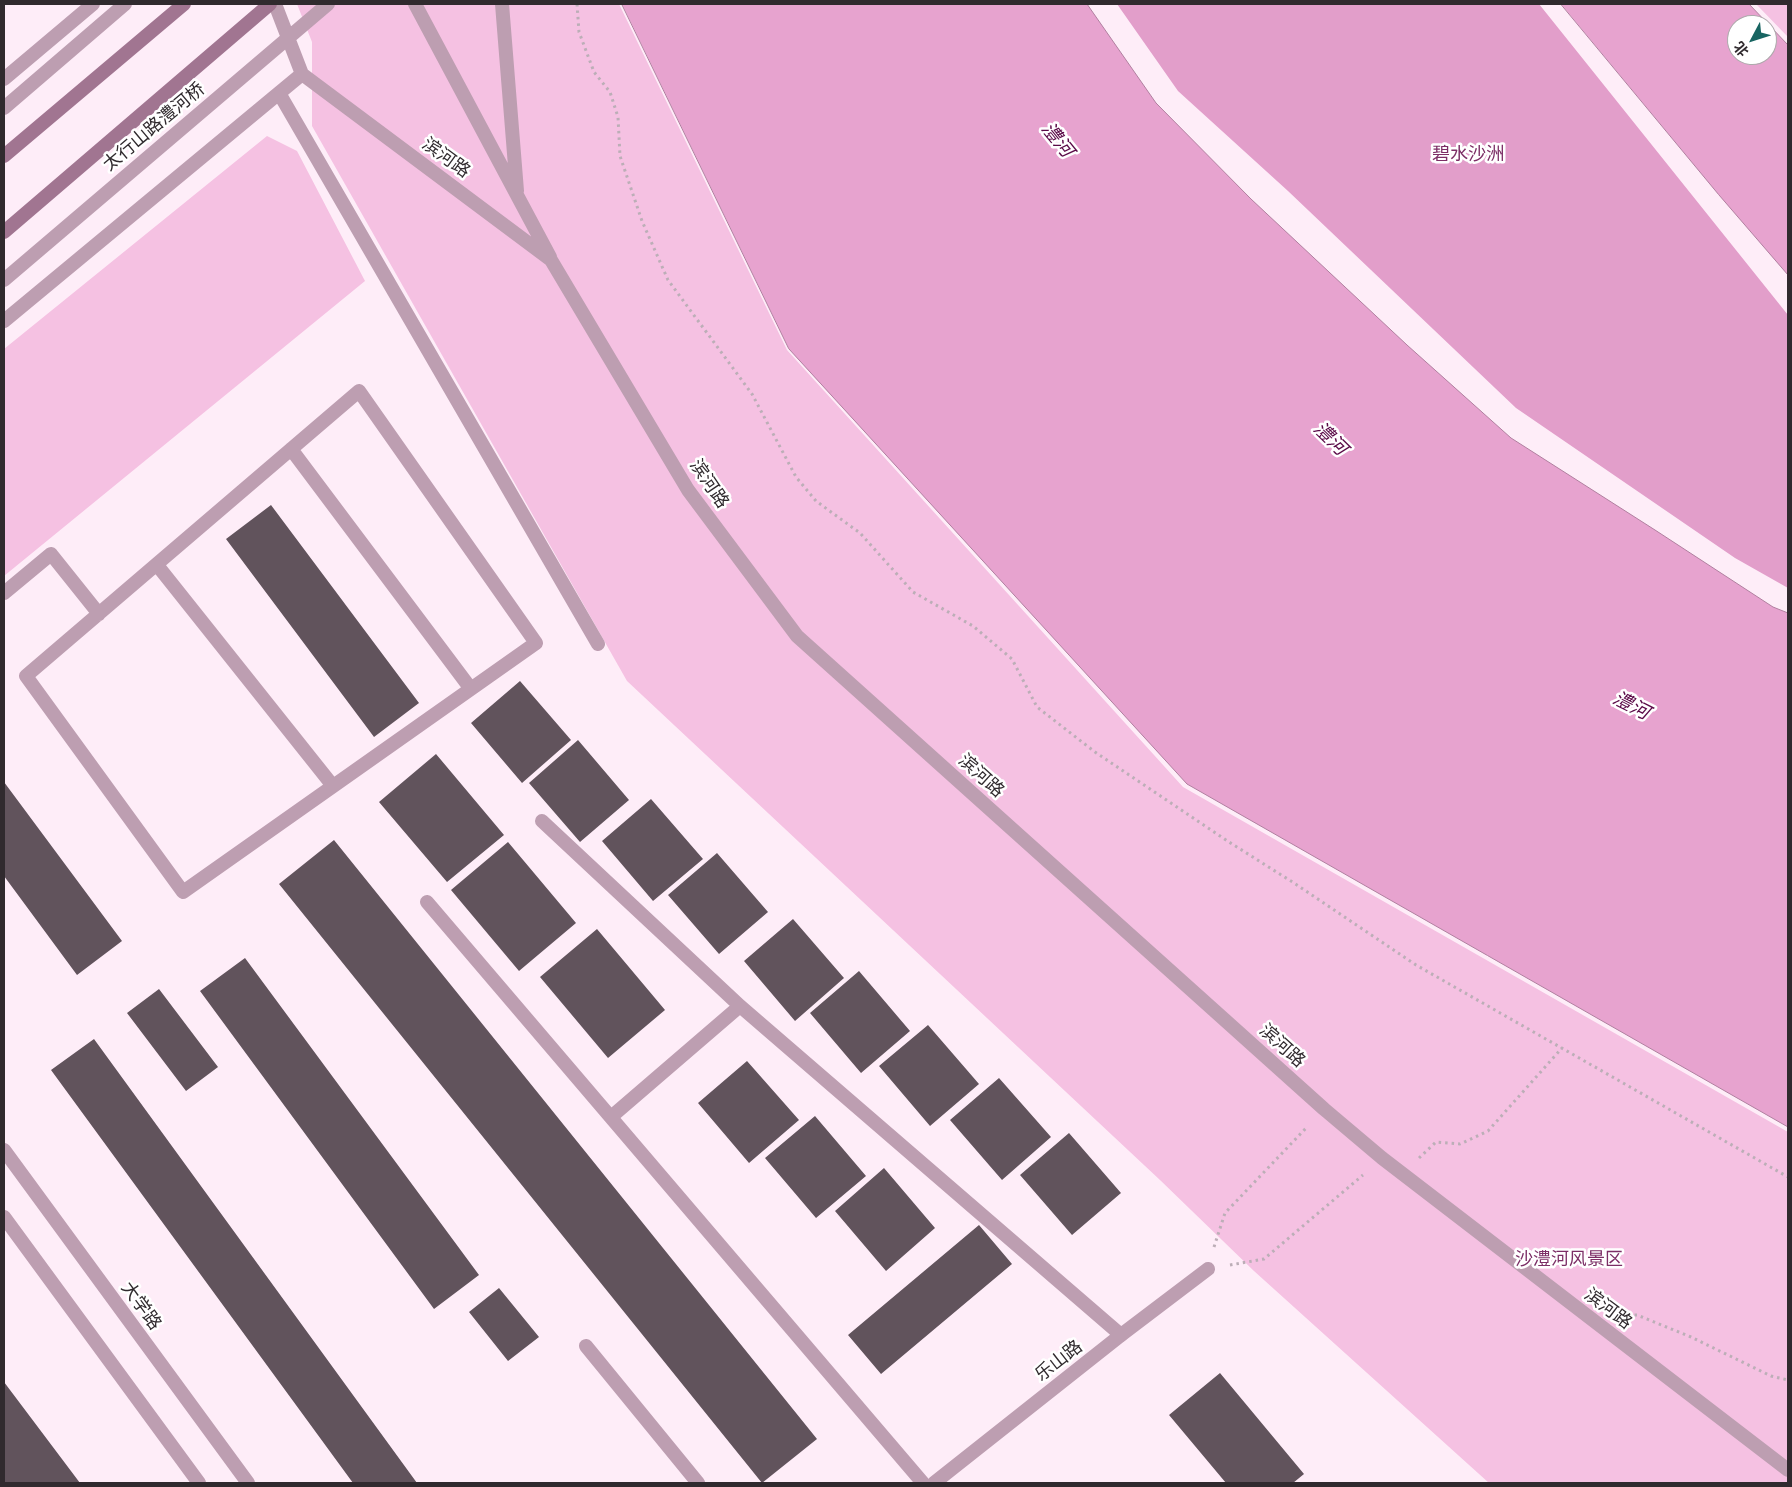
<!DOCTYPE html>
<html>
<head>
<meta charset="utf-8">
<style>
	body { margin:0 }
	#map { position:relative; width:1792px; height:1487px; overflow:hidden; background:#feedf8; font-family:Montserrat,"Noto Sans SC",sans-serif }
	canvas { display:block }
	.frame { position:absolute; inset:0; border:5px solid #302a2e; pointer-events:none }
	.north { position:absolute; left:1727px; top:15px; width:50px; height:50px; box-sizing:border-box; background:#fff; border:1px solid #acaaab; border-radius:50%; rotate:230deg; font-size:14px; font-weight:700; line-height:20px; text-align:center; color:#302a2e }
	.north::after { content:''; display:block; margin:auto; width:18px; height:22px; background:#186562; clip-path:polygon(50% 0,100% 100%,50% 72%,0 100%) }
</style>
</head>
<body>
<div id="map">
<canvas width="1792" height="1487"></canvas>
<div class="frame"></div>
<div class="north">北</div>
</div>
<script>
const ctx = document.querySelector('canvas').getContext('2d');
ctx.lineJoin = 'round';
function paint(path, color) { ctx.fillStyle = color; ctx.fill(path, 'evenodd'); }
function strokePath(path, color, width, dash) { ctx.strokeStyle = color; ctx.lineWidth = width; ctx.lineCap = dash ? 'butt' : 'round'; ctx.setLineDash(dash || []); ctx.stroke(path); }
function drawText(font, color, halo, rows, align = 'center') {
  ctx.font = font + ' Montserrat,"Noto Sans SC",sans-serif'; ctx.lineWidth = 5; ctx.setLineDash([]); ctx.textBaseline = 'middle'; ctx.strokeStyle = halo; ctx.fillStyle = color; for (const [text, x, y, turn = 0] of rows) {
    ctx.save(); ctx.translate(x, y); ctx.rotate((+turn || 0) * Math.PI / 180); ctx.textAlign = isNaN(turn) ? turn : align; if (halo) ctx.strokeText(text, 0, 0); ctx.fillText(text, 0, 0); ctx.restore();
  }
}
paint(new Path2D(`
	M297 4H619L787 350 1183 787 1788 1132V1483H1489L1254 1271 1160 1180 627 681 312 126V42Z
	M1756 4H1788V37Z
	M267 136 297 151 365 281 4 576V349Z`), '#f5c1e2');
paint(new Path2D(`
	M1117 4H1539L1788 315V588L1735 558 1516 408 1288 191 1178 91Z`), '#e29eca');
const water = new Path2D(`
	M622 4H1087L1156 103 1251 199 1407 345 1511 438 1655 530 1773 607 1788 613V1127L1187 784 789 349Z
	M1561 4H1749L1788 45V275L1719 195ZM1737 25H1767V55H1737Z`);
paint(water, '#e7a3cf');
strokePath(water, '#b07f9f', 1);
paint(new Path2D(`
	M271 505 419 703 374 737 226 539Z
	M520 681 571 740 522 783 471 723Z
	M578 740 629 800 580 842 529 783Z
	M436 754 504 835 447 882 379 802Z
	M4 782 122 941 77 975 4 876Z
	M651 799 703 859 653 901 602 841Z
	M334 840 817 1439 762 1483 279 884Z
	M508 842 576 923 519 971 451 890Z
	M717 853 768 912 719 954 668 895Z
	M793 919 844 978 795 1021 744 961Z
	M597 929 665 1010 608 1058 540 977Z
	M245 958 479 1275 434 1309 200 991Z
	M859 971 910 1031 861 1073 810 1013Z
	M159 989 218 1067 186 1091 127 1013Z
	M928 1025 979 1084 930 1126 879 1066Z
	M94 1039 417 1483H353L51 1070Z
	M747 1061 799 1120 749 1163 698 1103Z
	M999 1078 1051 1137 1002 1180 950 1120Z
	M815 1116 866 1176 816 1218 765 1158Z
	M1069 1133 1121 1193 1072 1235 1020 1175Z
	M884 1168 935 1228 886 1271 835 1211Z
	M979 1225 1012 1264 881 1374 848 1335Z
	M499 1288 539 1337 508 1361 469 1312Z
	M1220 1373 1304 1474 1293 1483H1226L1169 1415Z
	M4 1382 80 1483H4Z`), '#61535c');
strokePath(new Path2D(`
	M577 4 579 32 594 72 610 92 618 117 620 156 642 221 668 280 752 394 796 477 816 501 860 533 913 592 973 626 1012 659 1037 707 1095 752 1229 842 1294 883 1416 965 1788 1177
	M1419 1158 1436 1142 1460 1144 1488 1131 1562 1048
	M1214 1247 1225 1213 1308 1126
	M1230 1265 1264 1259 1363 1175
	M1628 1315H1637L1691 1337 1771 1376 1788 1380`), '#bcaeb7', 3, [2.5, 4]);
strokePath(new Path2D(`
	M275 4 302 74 551 260 688 490 797 636 1324 1109 1382 1158 1788 1470
	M415 4 550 257
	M502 4 517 191
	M4 79 93 4
	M279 93 598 644
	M4 108 125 4
	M4 280 328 4
	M4 321 302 74
	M359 391 536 643 183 892 26 676Z
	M291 449 471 689
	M157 565 333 786
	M4 593 51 554 99 614
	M542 821 740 1006 1121 1335
	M427 902 923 1483
	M611 1117 740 1006
	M586 1346 698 1483`), '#bd9eb1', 14);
strokePath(new Path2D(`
	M4 1150 248 1483
	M4 1217 199 1483
	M934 1483 1121 1335 1208 1269`), '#bd9eb1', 14);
strokePath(new Path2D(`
	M4 156 184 4
	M4 232 270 4`), '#a17591', 14);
drawText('18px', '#302a2e', '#fff', [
	["太行山路澧河桥",154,127,-40],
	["滨河路",446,158,36],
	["滨河路",709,484,56],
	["滨河路",981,776,42],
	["滨河路",1282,1046,42],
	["大学路",141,1306,54],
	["滨河路",1608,1309,37],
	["乐山路",1059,1361,-38]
]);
drawText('18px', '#7c2e66', '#fff', [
	["碧水沙洲",1468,155],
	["沙澧河风景区",1569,1260]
]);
drawText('italic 19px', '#5a0947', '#fff', [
	["澧河",1057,140,51],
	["澧河",1330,439,44],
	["澧河",1631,706,27]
]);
</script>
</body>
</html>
